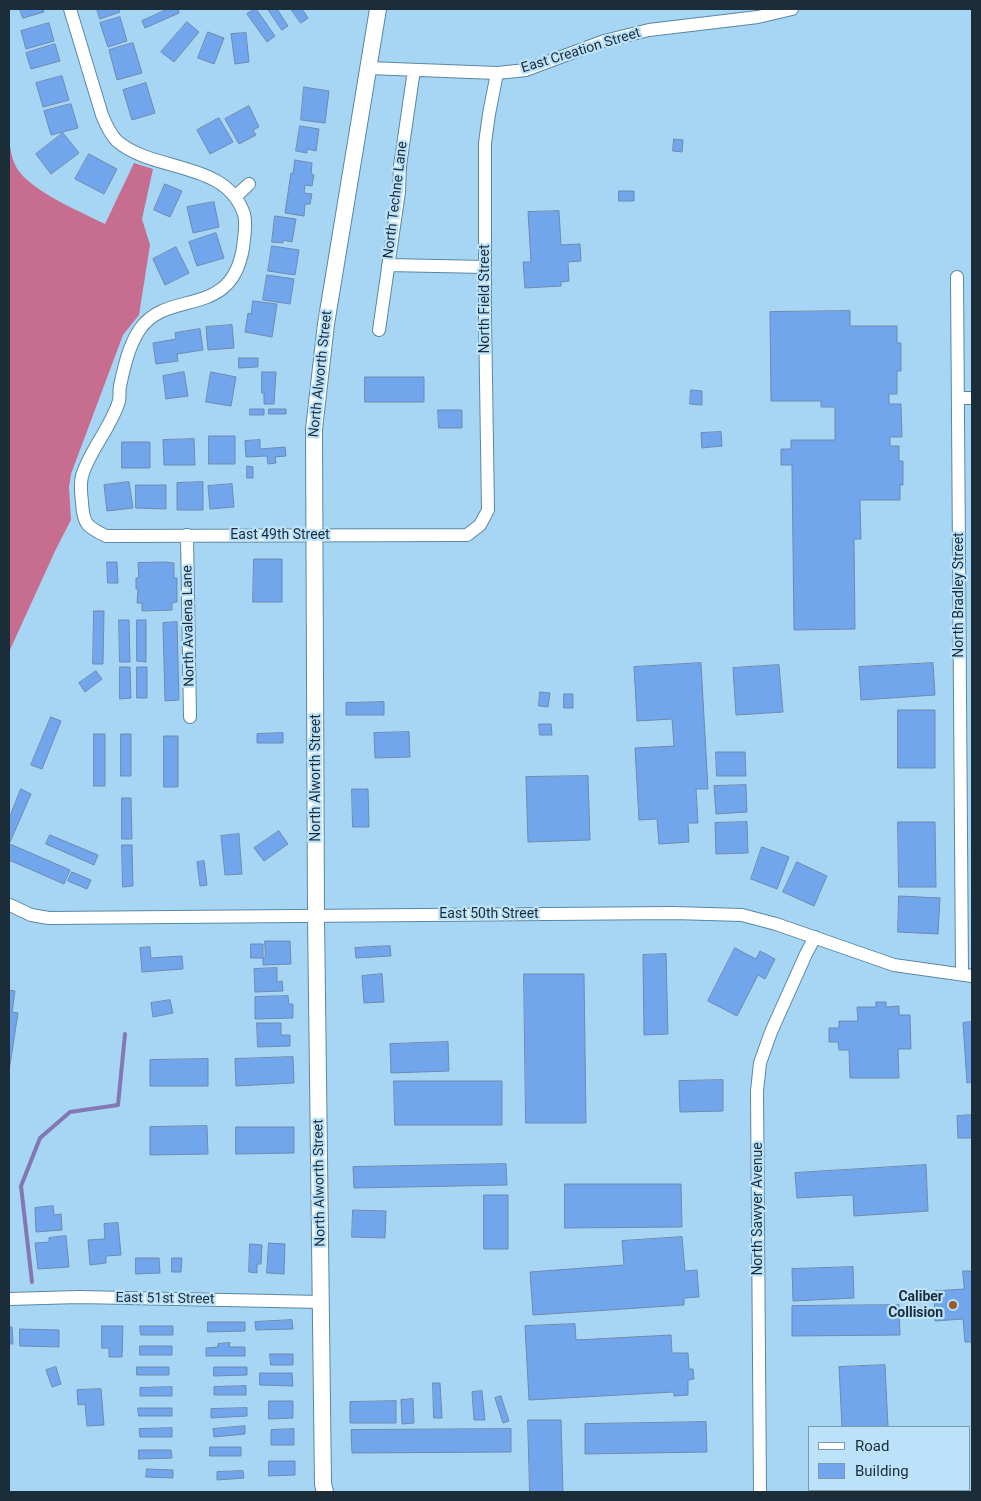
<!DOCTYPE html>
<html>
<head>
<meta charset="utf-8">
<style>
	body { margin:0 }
	#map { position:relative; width:981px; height:1501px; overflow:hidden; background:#a7d6f4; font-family:Roboto,sans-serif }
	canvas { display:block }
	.frame { position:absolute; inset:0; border:10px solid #1b2d39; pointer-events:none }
	.legend { position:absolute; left:808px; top:1426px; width:162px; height:65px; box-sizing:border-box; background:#bce2fa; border:1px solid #7c9aad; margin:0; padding:6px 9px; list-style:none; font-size:15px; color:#1b2d39 }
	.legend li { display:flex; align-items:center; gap:10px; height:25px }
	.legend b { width:25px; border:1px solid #7c9aad }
</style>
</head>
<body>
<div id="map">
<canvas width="981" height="1501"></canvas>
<div class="frame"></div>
<ul class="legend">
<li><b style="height:6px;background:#fff"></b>Road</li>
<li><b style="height:14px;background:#71a5ec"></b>Building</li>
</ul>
</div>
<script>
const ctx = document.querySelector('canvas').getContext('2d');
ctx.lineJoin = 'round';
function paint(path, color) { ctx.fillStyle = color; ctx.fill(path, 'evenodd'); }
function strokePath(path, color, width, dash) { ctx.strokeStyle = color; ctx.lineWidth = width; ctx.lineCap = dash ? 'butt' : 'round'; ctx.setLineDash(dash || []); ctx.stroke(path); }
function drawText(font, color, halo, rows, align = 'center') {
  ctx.font = font + ' Roboto,sans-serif'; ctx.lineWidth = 4.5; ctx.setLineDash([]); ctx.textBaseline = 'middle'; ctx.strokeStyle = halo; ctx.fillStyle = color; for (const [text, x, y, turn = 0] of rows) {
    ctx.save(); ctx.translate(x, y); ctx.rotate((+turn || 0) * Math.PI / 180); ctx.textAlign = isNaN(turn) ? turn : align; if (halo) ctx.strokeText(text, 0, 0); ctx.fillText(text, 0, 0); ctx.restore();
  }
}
paint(new Path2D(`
	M9 141C11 151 12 161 18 170 33 192 81 212 105 224L134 163 153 169 142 219 150 245 139 315 123 335 71 474 69 487 71 520 56 549 9 652Z`), '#c76d8f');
strokePath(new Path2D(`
	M32 1282 21 1186 40 1138 70 1112 118 1105 125 1034`), '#8377b4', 4);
const building = new Path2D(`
	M20 9H43L44 12 23 18Z
	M97 9H119L120 12 100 19Z
	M168 9H178L179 13 145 28 142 21Z
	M254 9H256L275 36 267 42 247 14Z
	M268 9H277L288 26 282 30Z
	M291 9H302L308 18 301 23Z
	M120 17 127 41 108 47 100 23Z
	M187 22 199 32 174 62 161 52Z
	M49 23 54 41 26 49 21 31Z
	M208 32 224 38 214 64 198 58Z
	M246 33 249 62 235 64 231 34Z
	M133 43 142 73 117 80 109 50Z
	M55 44 60 61 31 69 26 53Z
	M62 76 69 100 43 107 36 83Z
	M146 83 155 113 132 120 123 90Z
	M304 87 329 91 325 123 301 120Z
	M71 104 78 128 51 135 44 111Z
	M249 106 259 127 253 130 256 135 239 144 225 119Z
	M219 118 233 142 210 154 197 130Z
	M300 126 319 129 316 151 307 149V153L296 151Z
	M63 133 79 153 51 174 36 154Z
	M674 139 683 140 682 152 673 151Z
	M89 154 117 169 104 194 75 179Z
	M295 160 312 163 311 174 314 175 312 186 305 185 304 193 312 194 310 204H305L304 216 285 213 291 173H293Z
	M165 184 182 191 170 217 154 210Z
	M619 191H634V201H619Z
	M214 202 219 227 193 233 187 207Z
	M559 211 561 245 580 244 581 261 568 262 569 281 561 282V286L525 288 523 262H531L528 212Z
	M275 216 296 219 292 242 283 240V243L272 242Z
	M216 233 224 258 197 266 189 242Z
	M272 246 299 250 295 275 268 271Z
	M176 247 189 273 165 285 153 259Z
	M267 275 294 279 290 304 263 300Z
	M253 301 277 304 272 337 245 332 248 313 251 314Z
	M850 311V326H897V343H901V371H897V394H889V404H901L902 437H890V446H899V461H903V485H900V500H860L861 539H854L855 629 794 630 792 465H781V449H791V440H835V407H821V401H771L770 312Z
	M232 325 234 348 208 350 206 327Z
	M200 329 203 350 177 354 178 361 156 364 153 343 176 339 175 333Z
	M239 358H258V367L239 368Z
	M184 372 188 396 166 399 163 376Z
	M211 372 236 377 231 406 206 402Z
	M262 372H276L274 404H264V393H262Z
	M365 377H424V402H365Z
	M691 390 702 391V405L690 404Z
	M250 409H264V415H250Z
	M269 409H286V414H269Z
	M438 410H462V428H439Z
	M721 432 722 446 702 448 701 433Z
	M209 436H235V464H209Z
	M194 439 195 465H164L163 440Z
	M260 440V449L285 447 286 456 275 457 276 463 268 464 267 456 246 457 245 441Z
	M122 442H150V468H122Z
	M247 466 253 467V478H247Z
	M129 482 133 508 107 511 104 485Z
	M203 482V510H177V483Z
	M232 484 234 507 210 509 208 486Z
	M136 485H166V509L136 508Z
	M254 559H282V602H253Z
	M107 562H117L118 583H108Z
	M165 562 174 563V578H177V602L172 603V610L142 611V603H137L138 589H136V578H139L138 563Z
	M94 611H104L103 664H93Z
	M119 620H129L130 662H120Z
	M137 620H146V662L137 661Z
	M177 622 179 700 165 701 163 623Z
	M701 663 708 789H696L698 823H688L689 842 659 844 657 819 639 820 635 748 674 746 672 719 637 721 634 667Z
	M933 663 935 695 861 700 859 667Z
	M779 665 783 712 736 715 733 668Z
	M120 667H130L131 698 120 699Z
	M137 667H147V698H137Z
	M96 671 102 679 85 692 79 683Z
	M540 692 550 693 548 707 539 706Z
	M564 694H573V708H564Z
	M384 702V715H346V703Z
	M898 710H935V768H898Z
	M51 717 61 721 42 769 31 765Z
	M539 724H551L552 735H540Z
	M409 732 410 757 375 758 374 733Z
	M283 733V743H257V734Z
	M94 734H105V786H94Z
	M121 734H131V776H121Z
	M164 736H178V787H164Z
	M716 752H745L746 776H717Z
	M588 776 590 840 528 842 526 777Z
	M746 785 747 812 716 814 714 786Z
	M21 789 31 794 10 842 9 841V819Z
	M352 789H368L369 827H353Z
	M122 798H131L132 839H122Z
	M747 822 748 853 716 854 715 823Z
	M898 822H935L936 887H899Z
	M279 831 288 844 264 861 254 848Z
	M239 834 242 874 225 875 221 836Z
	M50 835 98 855 94 865 46 844Z
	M10 844 70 870 64 884 9 860Z
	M122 845H132L133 886 123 887Z
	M762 847 789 857 777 889 751 879Z
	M204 861 207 885 200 886 197 862Z
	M797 862 827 876 814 906 783 892Z
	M72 872 91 880 87 889 68 881Z
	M899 896 940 898 938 934 898 932Z
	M265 941H290L291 964 263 965V958L265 957Z
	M251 944H263V958H251Z
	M390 946 391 956 356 958 355 948Z
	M150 947 151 958 182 956 183 969 142 972 140 948Z
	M735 948 756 959 760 951 775 959 765 979 758 975 737 1016 708 1001Z
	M666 954 668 1034 644 1035 643 955Z
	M277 968V982L282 981 283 991 255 992 254 969Z
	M382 974 384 1002 364 1003 362 976Z
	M524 974H584L586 1123H526Z
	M9 990 15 991 12 1012 18 1013 9 1071Z
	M288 996 289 1004H293V1018L255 1019V997Z
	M170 1000 173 1013 153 1017 151 1003Z
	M876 1002H886V1007L899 1006V1015H910L911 1049H898L899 1078H850L849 1050H839L838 1042H829V1028H839V1021H858L857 1007H876Z
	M972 1022V1082L967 1083 963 1023Z
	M257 1023H281V1035H290V1046L258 1047Z
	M448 1042 449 1071 391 1073 390 1044Z
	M293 1057 294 1083 236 1086 235 1059Z
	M208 1059V1086H150V1060Z
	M723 1080V1111L680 1112 679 1081Z
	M394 1081H502V1125H395Z
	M972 1115V1138H958L957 1116Z
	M207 1126 208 1154 150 1155V1127Z
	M236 1127H294V1153L236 1154Z
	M506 1164 507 1185 354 1188 353 1167Z
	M926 1165 928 1211 854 1216 853 1195 797 1198 795 1173Z
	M565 1184H681L682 1227 565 1228Z
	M484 1195H508V1249H484Z
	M53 1206 54 1215 61 1214 62 1230 36 1232 35 1208Z
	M353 1210 386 1211 385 1238 352 1237Z
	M118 1223 121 1255 106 1256V1263L90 1265 88 1240 105 1239 104 1224Z
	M66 1236 69 1267 38 1269 35 1243 49 1242V1238Z
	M682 1237 685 1271 697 1270 699 1297 684 1298V1305L533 1315 530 1272 624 1265 622 1241Z
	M269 1243 285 1244 284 1274 267 1273Z
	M250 1244 262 1245 261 1264H257V1273L249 1272Z
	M136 1258H159L160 1273 136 1274Z
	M172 1258H182L181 1272H172Z
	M853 1267 854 1298 793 1301 792 1269Z
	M963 1271H972V1342H965L963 1319 935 1321 934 1291 964 1289Z
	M899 1305 900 1335 792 1336V1306Z
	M292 1320 293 1329 256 1330 255 1322Z
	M208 1322H245V1331L208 1332Z
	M575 1324 576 1340 671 1335 672 1353H688L689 1369H693L694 1379 688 1380V1395L674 1396V1392L529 1400 525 1326Z
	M102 1326H123L122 1357H109V1348H102Z
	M140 1326H173V1335H141Z
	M9 1327H12L13 1344H9Z
	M20 1329 59 1330V1347L20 1346Z
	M230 1343 229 1347H245V1356H206V1348L218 1347V1344Z
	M140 1346H172V1355H140Z
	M270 1354H293V1365H271Z
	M885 1365 888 1427H842L839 1367Z
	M56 1367 61 1384 52 1387 46 1370Z
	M137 1367H169V1375H137Z
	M214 1367H247V1375L214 1376Z
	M260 1373H292L293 1386 260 1385Z
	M433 1383H440L442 1418H434Z
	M246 1386V1395H214V1387Z
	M172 1387V1396H140V1388Z
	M101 1389 104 1425 87 1426 85 1404 78 1405 77 1390Z
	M482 1391 485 1420H474L472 1392Z
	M501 1396 509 1421 503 1423 495 1398Z
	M413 1399 414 1423 402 1424 401 1400Z
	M269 1401H293V1418L269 1419Z
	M396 1401V1423H350V1402Z
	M138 1408H172V1416H139Z
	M247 1408V1416L211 1418V1409Z
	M528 1420H561L563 1492H530Z
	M706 1422 707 1452 585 1454V1424Z
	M245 1426V1434L214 1437 213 1429Z
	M172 1428V1437H140L139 1429Z
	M294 1429V1445H271V1430Z
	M511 1429V1452L352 1453 351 1430Z
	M210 1447H241V1456H210Z
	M139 1450H171L172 1458 139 1459Z
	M269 1461H295V1475L269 1476Z
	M147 1469 173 1470V1478L146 1477Z
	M243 1471 244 1478 217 1480V1472Z
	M842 1490H887V1492H808Z`);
paint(building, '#71a5ec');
strokePath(building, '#6f8ab0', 1);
const minor = new Path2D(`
	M70 9 102 115C106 125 110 134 117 141 154 173 226 160 244 214 247 225 244 237 243 248 231 320 169 288 140 329 129 345 124 367 120 386 119 391 120 396 119 401 111 428 90 449 82 476 80 484 81 494 82 502 83 524 87 527 106 536L467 535 480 525 488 510 485 315V143L489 114 497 73
	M368 68 497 73 526 70 604 41 649 30 758 17 792 9
	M235 197 249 184
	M388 265 485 267
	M957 277 962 974
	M379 330 399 192 400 166 414 70
	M958 398H972
	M187 535 190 717
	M10 905 31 915 49 918 674 913 742 915 776 924 894 965 972 976
	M9 1299 79 1297 321 1302
	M760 1492 757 1091 760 1063 771 1032 806 954 815 937`);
const tertiary = new Path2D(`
	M325 1492 323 1484 316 915 314 429 326 324 378 9`);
strokePath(minor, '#5a87a3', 14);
strokePath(tertiary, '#5a87a3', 18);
strokePath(minor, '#fff', 12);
strokePath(tertiary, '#fff', 16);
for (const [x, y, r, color] of [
	[953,1305,5,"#9b5a24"]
]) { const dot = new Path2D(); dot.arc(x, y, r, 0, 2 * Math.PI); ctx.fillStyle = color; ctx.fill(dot); strokePath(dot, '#bce2fa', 2); }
drawText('14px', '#1b2d39', '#bce2fa', [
	["East Creation Street",581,51,-17],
	["North Techne Lane",396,200,-83],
	["North Field Street",485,299,-90],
	["North Alworth Street",321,374,-84],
	["East 49th Street",280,535],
	["North Bradley Street",959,595,-90],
	["North Avalena Lane",189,626,-91],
	["North Alworth Street",316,778,-90],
	["East 50th Street",489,914],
	["North Alworth Street",320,1183,-91],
	["North Sawyer Avenue",758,1209,-90],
	["East 51st Street",165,1299,1]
]);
drawText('bold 14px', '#1b2d39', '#bce2fa', [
	["Caliber",943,1297],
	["Collision",943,1313]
], 'right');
</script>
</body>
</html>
